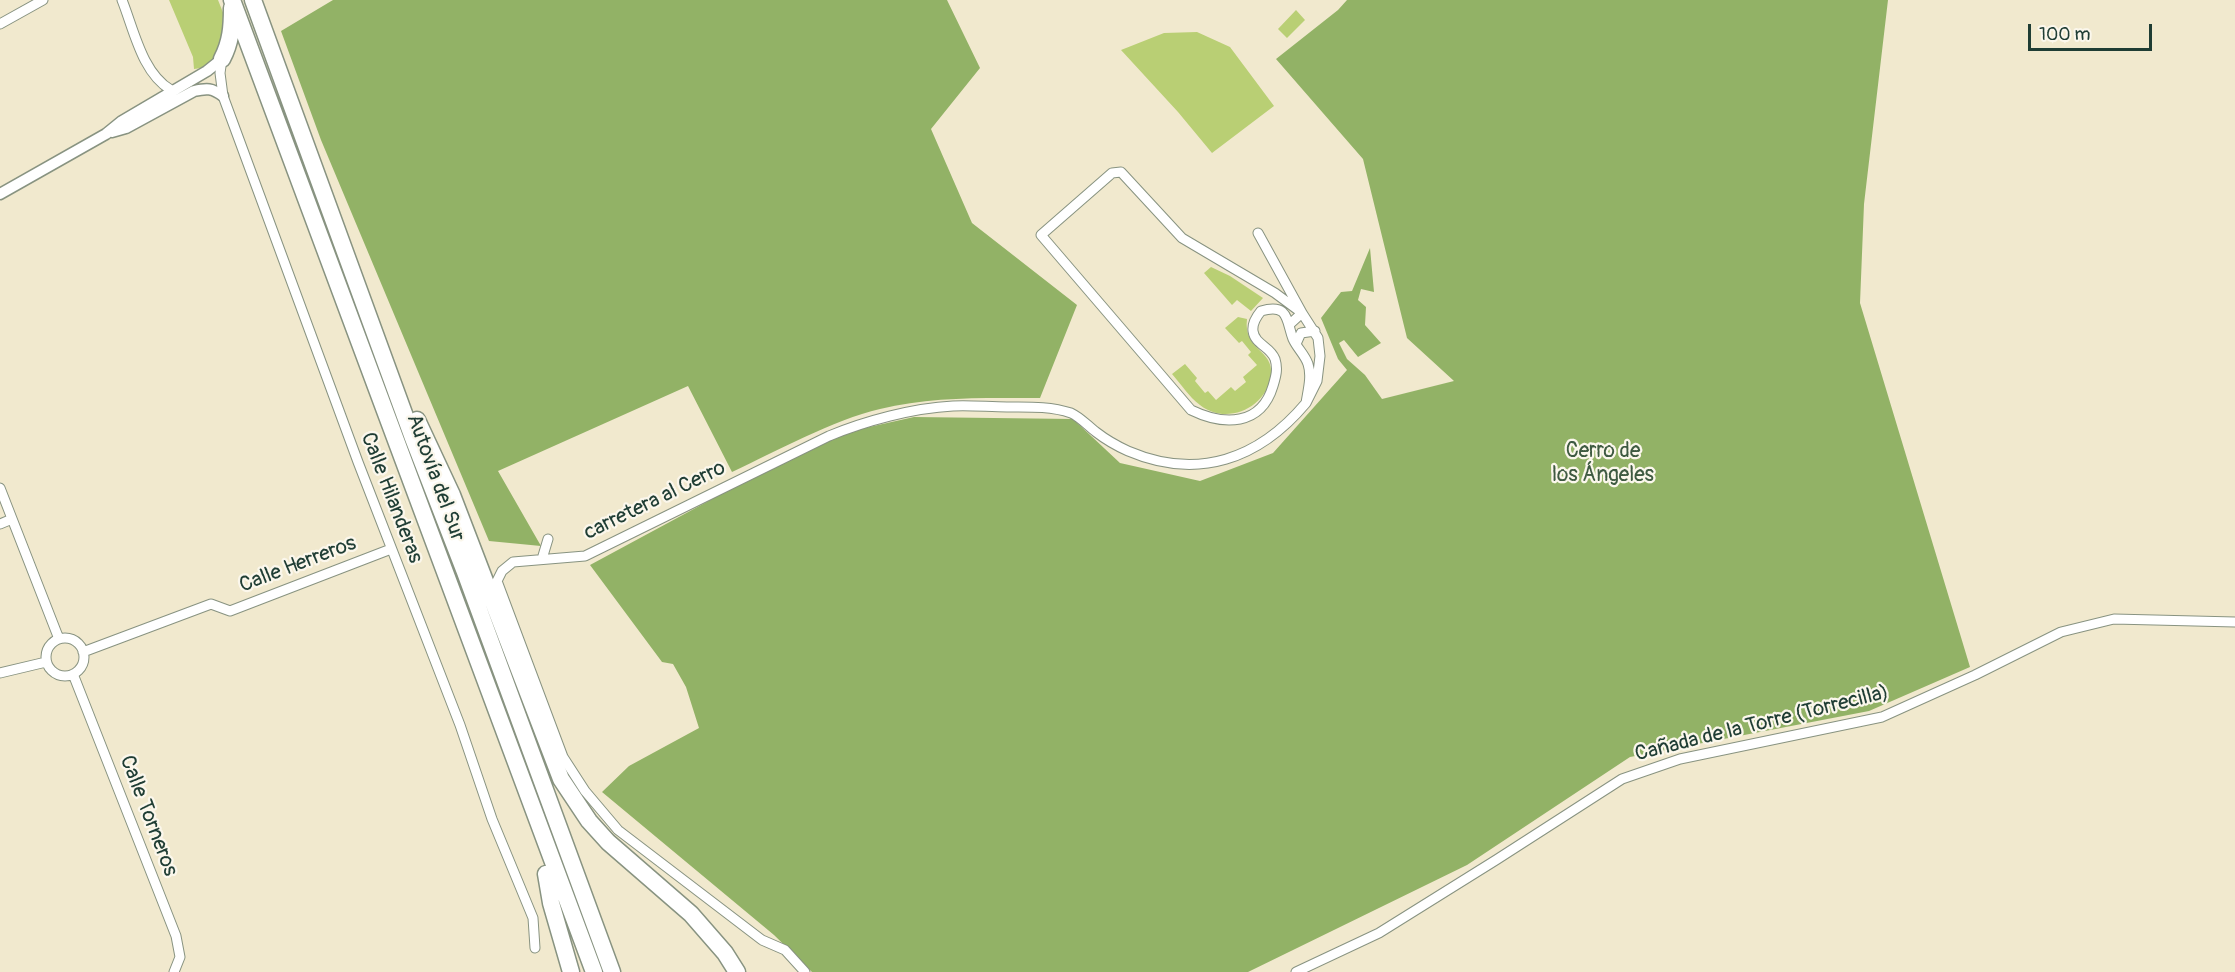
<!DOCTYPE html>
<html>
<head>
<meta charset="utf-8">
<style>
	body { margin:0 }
	#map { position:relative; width:2235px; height:972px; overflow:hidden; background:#f1e9ce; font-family:Pangolin,sans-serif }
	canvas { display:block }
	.scale { position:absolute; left:2028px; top:24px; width:124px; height:27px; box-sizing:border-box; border:3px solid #1f3d34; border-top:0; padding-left:8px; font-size:18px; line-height:21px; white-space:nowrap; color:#1f3d34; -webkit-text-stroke:4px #fbf7ec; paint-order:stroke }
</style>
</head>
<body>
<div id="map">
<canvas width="2235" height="972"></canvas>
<div class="scale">100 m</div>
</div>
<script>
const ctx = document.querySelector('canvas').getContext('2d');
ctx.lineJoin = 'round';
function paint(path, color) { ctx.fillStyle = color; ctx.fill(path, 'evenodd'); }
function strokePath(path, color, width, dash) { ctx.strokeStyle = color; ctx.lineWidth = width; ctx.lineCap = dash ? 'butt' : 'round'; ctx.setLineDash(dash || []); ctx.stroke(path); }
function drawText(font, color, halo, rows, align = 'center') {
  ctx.font = font + ' Pangolin,sans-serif'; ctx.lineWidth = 4.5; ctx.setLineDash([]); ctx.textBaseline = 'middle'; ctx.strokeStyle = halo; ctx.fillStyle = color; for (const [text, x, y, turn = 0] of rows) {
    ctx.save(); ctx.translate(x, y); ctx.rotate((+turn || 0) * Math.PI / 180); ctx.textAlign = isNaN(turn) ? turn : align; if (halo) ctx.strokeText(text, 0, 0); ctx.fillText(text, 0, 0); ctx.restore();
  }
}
paint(new Path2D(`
	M169 0H218L228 25C222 42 216 68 194 69L193 57Z
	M1296 10 1305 20 1287 38 1278 29Z
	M1197 32 1230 47 1274 106 1212 153 1178 112 1121 50 1164 33Z
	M1211 267 1230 276 1263 298 1251 311 1237 300 1232 305 1204 273Z
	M1238 317 1247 319C1243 351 1274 349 1271 375 1267 408 1226 426 1200 405 1189 397 1181 384 1172 374L1185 364 1197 378 1195 381 1205 393 1208 391 1216 400 1231 387 1235 391 1246 382 1243 377 1257 365 1248 355 1251 352 1242 341 1239 343 1225 328Z`), '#b9cf74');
paint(new Path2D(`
	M333 0H947L980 68 931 129 972 223 1077 305 1040 398C987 398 932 396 880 409 833 420 777 451 732 472L688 386 498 471 541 546 489 541 321 140 281 31Z
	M1347 0H1888L1864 204 1860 303 1970 667 1869 711 1630 757 1467 865 1248 972H812L774 935 602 792 629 766 699 728 686 687 673 664 662 662 590 565 829 436 914 417 1073 419 1120 463 1200 481 1273 453 1347 370 1338 359 1321 318 1341 292 1352 291 1370 248 1374 292 1361 289 1358 300 1366 307 1365 325 1381 343 1358 357 1344 340 1339 343 1347 359 1365 375 1382 399 1454 381 1407 338 1363 159 1276 59 1338 10Z`), '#92b266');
const minor = new Path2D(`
	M122 0C134 30 142 73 171 90
	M0 24 43 0
	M222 59 220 73 223 96 358 462 460 725 492 819 533 918 535 948
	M1121 172 1182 238 1275 293 1302 313 1318 338 1320 356 1317 381 1306 403C1308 390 1312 376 1308 364 1305 355 1297 348 1293 339 1286 320 1289 303 1261 311 1256 317 1252 323 1253 331 1255 345 1270 346 1275 359 1278 369 1276 376 1273 386 1261 426 1224 426 1191 410L1041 235 1112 173Z
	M1258 233 1302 313 1290 324
	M1296 344 1301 333 1315 331
	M0 488 59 639
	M0 524 12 519
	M542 559 548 539
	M46 657a19 19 0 1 1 38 0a19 19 0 1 1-38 0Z
	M83 652 211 604 230 611 391 549
	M0 673 46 662
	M73 674 176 936 180 957 174 972
	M805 972 785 950 762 940 618 830 585 791 563 757 497 581 502 571 513 562 585 556 829 436C865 421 913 408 953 406 971 405 989 407 1007 407 1028 407 1050 406 1071 413 1080 417 1088 426 1096 432 1105 439 1117 446 1128 451 1198 481 1259 459 1306 403
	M1296 972 1379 933 1496 860 1622 779 1680 759 1882 717 1975 675 2061 632 2114 619 2235 622`);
const tertiary = new Path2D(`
	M112 132 126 128 194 91C207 88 212 88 223 96
	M0 194 106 134 122 121 207 71 222 59`);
const motorway = new Path2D(`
	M232 0 594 972
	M253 0 413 438 465 572 612 972
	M222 59C231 42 232 26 232 8
	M417 420 452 495 561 779 589 821 608 842 691 914 725 953 737 972
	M546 874 551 903 571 972`);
strokePath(minor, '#889381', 11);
strokePath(tertiary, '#889381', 13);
strokePath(motorway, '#889381', 19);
strokePath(minor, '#fff', 9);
strokePath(tertiary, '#fff', 10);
strokePath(motorway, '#fff', 16);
drawText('21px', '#3e5a41', '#fbf7ec', [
	["Cerro de",1603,452],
	["los Ángeles",1603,476]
]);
drawText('21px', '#1f3d34', '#fbf7ec', [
	["Autovía del Sur",435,478,70],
	["Calle Hilanderas",391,498,69],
	["carretera al Cerro",655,501,-26],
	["Calle Herreros",298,565,-21],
	["Cañada de la Torre (Torrecilla)",1762,724,-14],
	["Calle Torneros",148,816,69]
]);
</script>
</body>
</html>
